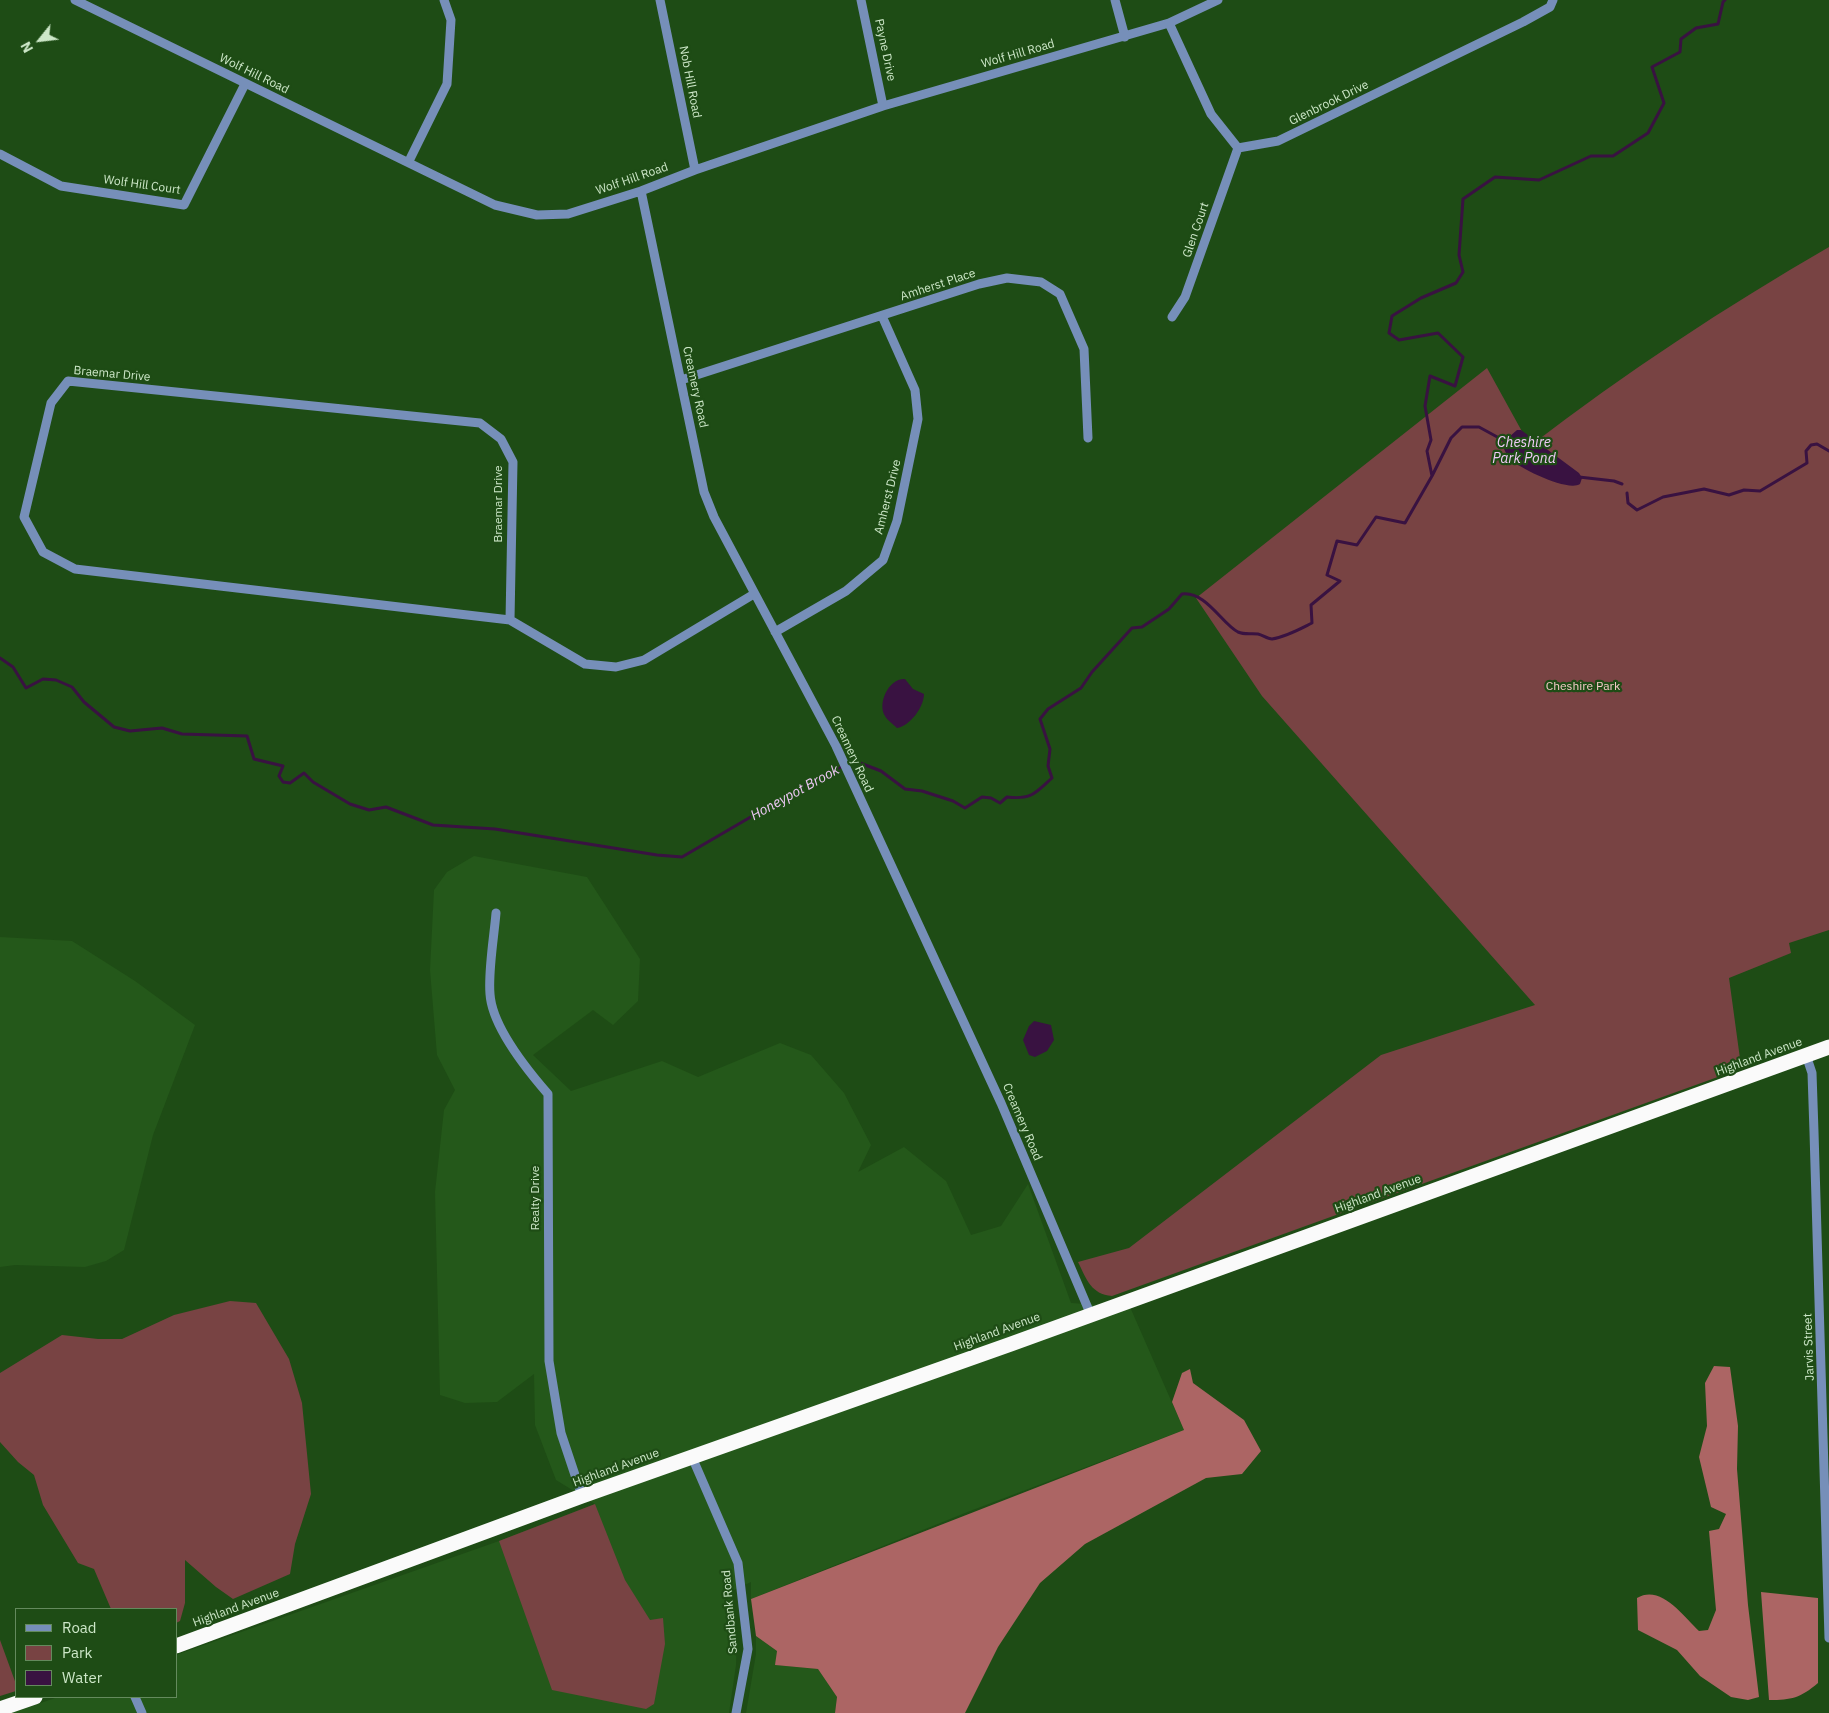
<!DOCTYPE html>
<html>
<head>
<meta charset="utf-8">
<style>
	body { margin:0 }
	#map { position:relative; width:1829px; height:1713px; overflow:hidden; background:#1e4c15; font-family:"IBM Plex Sans",sans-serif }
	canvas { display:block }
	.legend { position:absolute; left:15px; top:1608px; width:162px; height:90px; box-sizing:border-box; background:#1e4c15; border:1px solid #648a5d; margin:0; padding:6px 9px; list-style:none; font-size:15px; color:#cde7c8 }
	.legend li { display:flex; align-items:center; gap:10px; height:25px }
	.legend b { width:25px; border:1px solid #648a5d }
	.north { position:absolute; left:15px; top:15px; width:50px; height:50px; -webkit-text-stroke:4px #1e4c15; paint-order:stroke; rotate:241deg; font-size:14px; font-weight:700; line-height:20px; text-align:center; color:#cde7c8 }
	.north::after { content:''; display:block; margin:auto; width:18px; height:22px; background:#cde7c8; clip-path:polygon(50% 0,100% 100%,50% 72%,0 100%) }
</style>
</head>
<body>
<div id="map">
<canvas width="1829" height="1713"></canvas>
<ul class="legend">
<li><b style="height:6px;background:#768fb9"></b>Road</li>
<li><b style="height:14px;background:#784343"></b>Park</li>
<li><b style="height:14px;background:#391241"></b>Water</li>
</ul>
<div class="north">N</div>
</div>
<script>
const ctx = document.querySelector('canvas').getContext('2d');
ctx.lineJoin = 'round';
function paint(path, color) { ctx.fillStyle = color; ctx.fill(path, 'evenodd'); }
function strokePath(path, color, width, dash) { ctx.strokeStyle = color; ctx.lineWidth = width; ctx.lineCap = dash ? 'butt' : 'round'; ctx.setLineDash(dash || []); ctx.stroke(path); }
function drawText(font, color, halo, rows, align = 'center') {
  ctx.font = font + ' "IBM Plex Sans",sans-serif'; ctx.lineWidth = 4.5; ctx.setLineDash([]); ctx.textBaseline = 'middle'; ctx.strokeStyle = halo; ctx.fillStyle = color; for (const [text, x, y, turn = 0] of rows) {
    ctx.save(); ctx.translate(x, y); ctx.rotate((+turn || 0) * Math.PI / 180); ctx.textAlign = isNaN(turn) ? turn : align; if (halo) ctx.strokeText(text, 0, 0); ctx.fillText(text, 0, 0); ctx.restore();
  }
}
paint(new Path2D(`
	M474 856 587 877 640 959 638 1001 613 1025 593 1010 533 1055 571 1091 662 1061 698 1077 780 1043 811 1055 844 1093 871 1145 858 1172 904 1147 946 1181 971 1235 1001 1226 1028 1184 1071 1303 1130 1307 1184 1430 970 1511 751 1599V1582L730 1592 737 1627 736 1665 729 1713H12L58 1697H176V1655L499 1541 595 1504 556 1480 535 1425 534 1374 497 1402 465 1403 440 1395 435 1192 444 1110 455 1090 437 1055 430 970 434 890 447 872Z
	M0 937 72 941 135 981 195 1025 153 1135 124 1250 106 1261 85 1267 15 1265 0 1267Z
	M756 1636 777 1651 776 1665 818 1669 837 1697 835 1713H746L756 1654Z`), '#24581a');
paint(new Path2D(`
	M1829 247V930L1789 943 1791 953 1729 978 1741 1066 1726 1074 1112 1296C1091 1294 1087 1280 1078 1262L1129 1248 1381 1055 1535 1005 1262 696 1196 598 1487 368 1530 446C1625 373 1725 307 1829 247Z
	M230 1301 256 1303 289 1359 302 1403 311 1494 295 1544 290 1574 233 1599 216 1587 185 1560V1603L180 1621 176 1623V1609H111L94 1569 78 1563 43 1505 34 1475 18 1462 0 1442V1373L62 1335 98 1339H122L174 1315Z
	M595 1504 625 1580 650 1620 663 1618 665 1644 654 1704 646 1709 552 1690 499 1541Z
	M0 1640 16 1684V1691L0 1696Z`), '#784343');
paint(new Path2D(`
	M1714 1366 1730 1367 1738 1426 1737 1469 1748 1605 1759 1697 1748 1700 1731 1697 1700 1676 1677 1650 1638 1630 1637 1598C1661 1584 1683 1616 1699 1631L1708 1630 1716 1610 1709 1531 1719 1529 1726 1514 1711 1507 1699 1457 1707 1426 1705 1383Z
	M1190 1369 1193 1383 1244 1420 1261 1451 1242 1474 1206 1478 1085 1544 1040 1583 998 1647 965 1713H835L837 1697 818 1669 775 1665 777 1651 756 1636 751 1599 1184 1430 1172 1402 1182 1373Z
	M1761 1592 1818 1598V1683C1800 1698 1792 1700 1769 1700Z`), '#ac6564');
paint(new Path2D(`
	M1517 430H1521L1579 473 1582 478 1580 484C1568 492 1521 469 1510 459 1507 456 1506 453 1504 449L1509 437Z
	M905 679 913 689 924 694C924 707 910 726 897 728 893 724 887 720 885 716 877 703 889 678 905 679Z
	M1034 1021 1051 1025 1054 1040 1047 1051 1035 1057 1029 1055 1023 1040 1029 1026Z`), '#391241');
strokePath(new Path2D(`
	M1432 476 1451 438 1462 427H1479L1510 444
	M1579 477 1614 481 1622 484
	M1627 493 1628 503 1637 510 1663 497 1704 489 1729 495 1744 490 1760 491 1807 463 1806 451 1811 445 1817 444 1829 451
	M0 658 13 667 26 688 43 679 56 680 72 687 84 702 114 727 130 731 162 728 182 734 247 736 254 759 283 766 279 776 283 782 290 783 304 773 313 782 350 804 369 810 386 807 433 825 495 829 657 855 682 857 821 776 855 761 881 771 905 789 922 791 953 801 965 808 982 797 991 798 1000 803 1007 797C1032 800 1035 793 1052 778L1048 766 1050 749 1040 719 1048 709 1081 688 1092 672 1132 628 1142 627 1169 609 1182 594C1206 591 1222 624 1238 632 1245 635 1251 633 1258 634 1263 635 1267 639 1272 639 1286 637 1300 629 1312 623L1311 605 1340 581 1327 575 1337 541 1357 545 1376 517 1405 523 1432 476 1427 451 1431 440 1425 406 1430 376 1455 386 1463 357 1438 333 1399 340 1389 333 1392 316 1421 298 1456 283 1463 272 1459 255 1463 199 1495 177 1539 180 1591 156H1613L1648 133 1664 103 1652 67 1680 52 1681 39 1696 28 1718 24 1723 2 1725 0`), '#391241', 3);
strokePath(new Path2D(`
	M75 0 495 205 537 215 568 214 641 191 695 170 883 106 1169 23 1218 0
	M660 0 695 170
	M861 0 883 106
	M1115 0 1125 37
	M1169 23 1211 114 1238 148
	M1238 148 1278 141 1523 22 1550 7 1553 0
	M0 154 61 186 184 205 245 84
	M409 161 447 84 451 20 444 0
	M641 191 704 492 714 517 836 746 1001 1103 1090 1313
	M1172 317 1185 297 1238 148
	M681 380 979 284 1007 278 1041 282 1060 294 1084 349 1088 438
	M68 381 480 423 501 439 513 462 510 620 75 569 43 552 24 517 51 403Z
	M510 620 585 664 616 667 644 660 754 594
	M775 632 846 591 883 560 897 521 918 419 915 390 882 316
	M496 913C494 937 488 971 490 994 492 1026 528 1071 548 1094L549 1361 561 1433 582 1496
	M1806 1055 1812 1073 1814 1132 1829 1638
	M692 1457 738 1563 748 1649 736 1713
	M135 1697 142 1713`), '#768fb9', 9);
strokePath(new Path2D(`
	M176 1646 582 1496 1011 1344 1829 1047
	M0 1709 35 1697`), '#fafafa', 15);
drawText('12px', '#cde7c8', '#1e4c15', [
	["Payne Drive",885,50,78],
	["Wolf Hill Road",1018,54,-16],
	["Wolf Hill Road",254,74,26],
	["Nob Hill Road",690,82,79],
	["Glenbrook Drive",1329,103,-26],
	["Wolf Hill Road",632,179,-19],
	["Wolf Hill Court",142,185,8],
	["Glen Court",1196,230,-71],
	["Amherst Place",938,285,-18],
	["Braemar Drive",112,374,5],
	["Creamery Road",695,387,78],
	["Amherst Drive",888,497,-76],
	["Braemar Drive",499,504,-90],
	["Creamery Road",852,754,65],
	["Highland Avenue",1759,1057,-20],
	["Creamery Road",1022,1122,67],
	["Highland Avenue",1378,1194,-20],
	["Realty Drive",536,1198,-90],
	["Highland Avenue",997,1332,-20],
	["Jarvis Street",1809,1347,-92],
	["Highland Avenue",616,1468,-20],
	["Highland Avenue",236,1608,-20],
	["Sandbank Road",730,1612,-95]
]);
drawText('12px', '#f6cbca', '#1e4c15', [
	["Cheshire Park",1583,687]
]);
drawText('italic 14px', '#f0caf8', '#1e4c15', [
	["Cheshire",1524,443],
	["Park Pond",1524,459],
	["Honeypot Brook",795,793,-29]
]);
</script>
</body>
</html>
